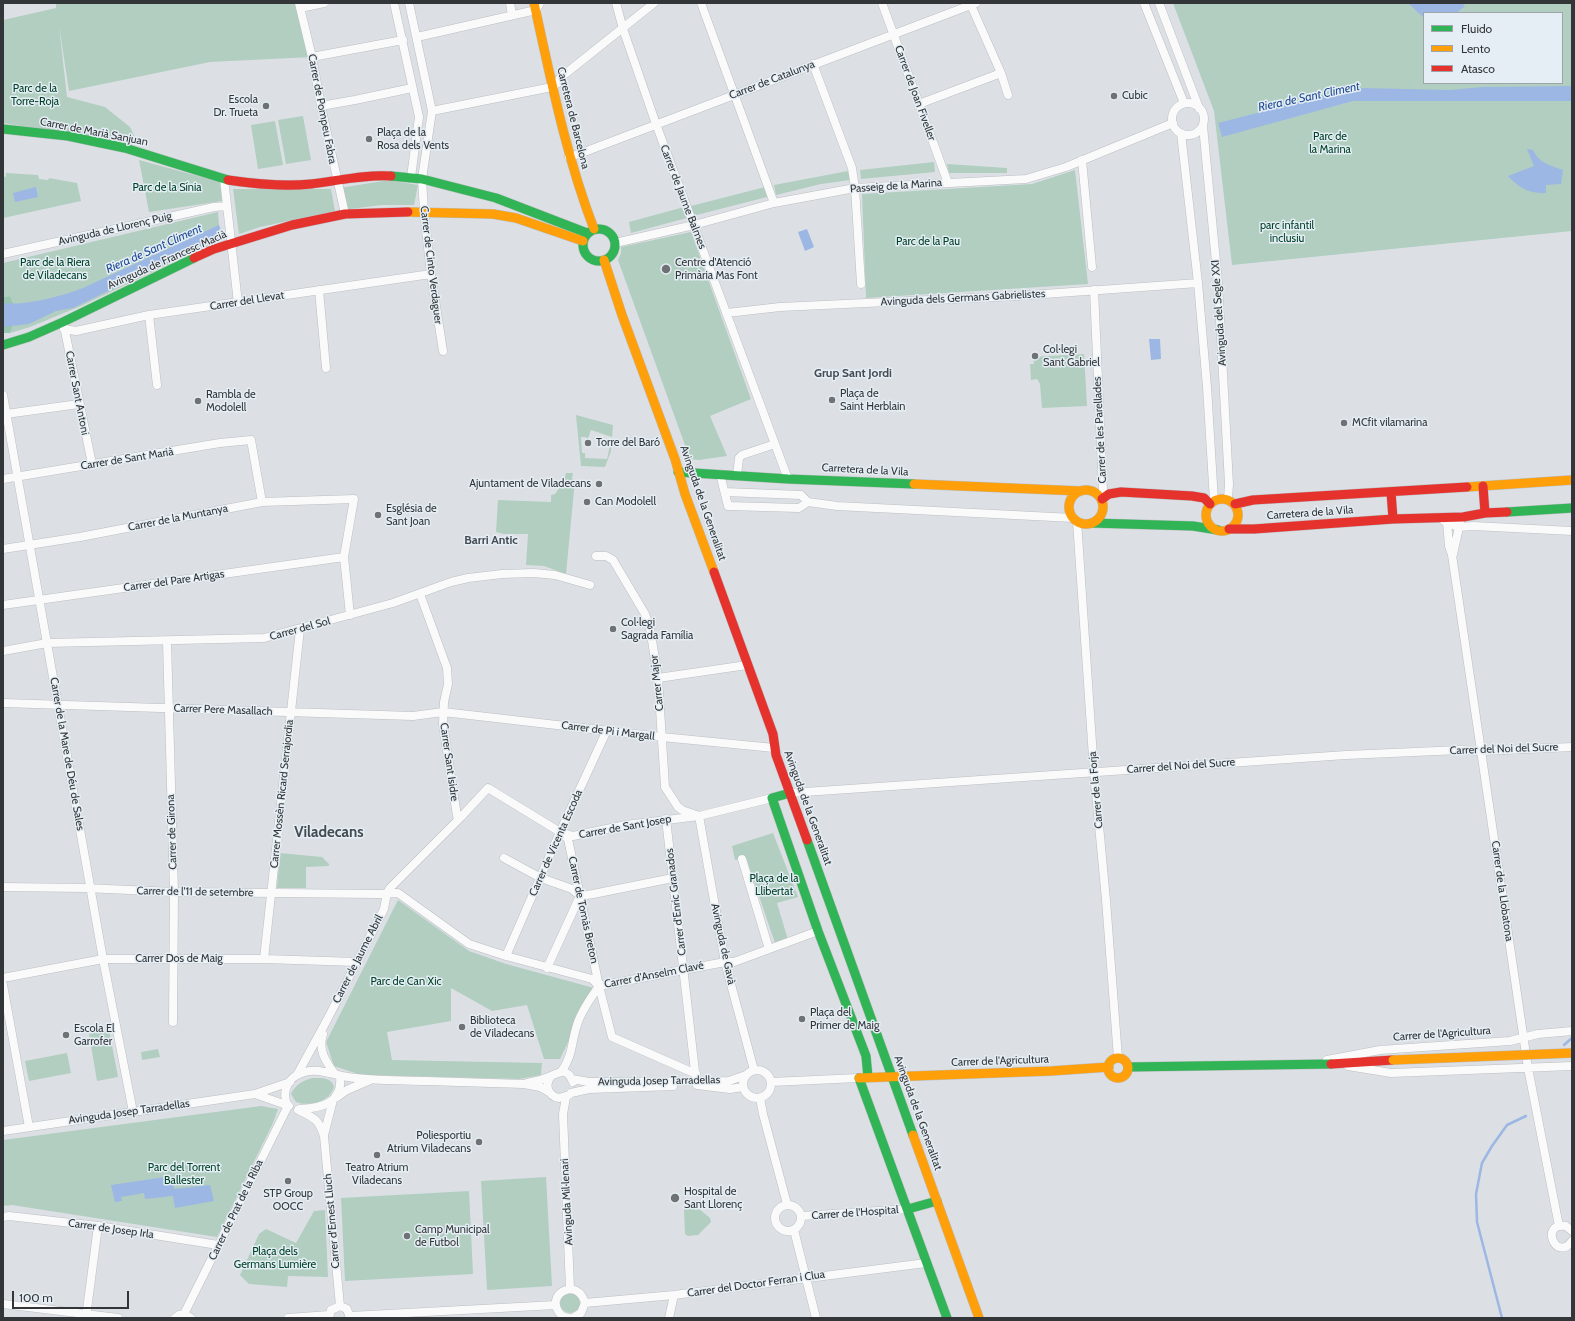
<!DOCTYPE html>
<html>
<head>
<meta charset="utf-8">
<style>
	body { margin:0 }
	#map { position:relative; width:1575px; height:1321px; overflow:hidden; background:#dce0e4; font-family:Cabin,sans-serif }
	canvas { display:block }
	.frame { position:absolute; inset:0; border:4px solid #333639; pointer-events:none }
	.legend { position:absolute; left:1423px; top:12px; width:140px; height:72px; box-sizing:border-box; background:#e5eef4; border:1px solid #9ea4a9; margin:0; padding:5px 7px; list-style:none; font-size:12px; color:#333639 }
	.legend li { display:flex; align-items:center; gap:8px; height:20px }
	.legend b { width:20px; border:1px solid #9ea4a9 }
	.scale { position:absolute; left:12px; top:1291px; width:117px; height:18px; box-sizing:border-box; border:2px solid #333639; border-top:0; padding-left:5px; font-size:12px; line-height:14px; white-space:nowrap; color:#333639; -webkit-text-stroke:3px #e5eef4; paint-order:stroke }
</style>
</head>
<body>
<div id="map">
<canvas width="1575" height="1321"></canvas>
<div class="frame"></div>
<ul class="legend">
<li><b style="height:5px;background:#30b455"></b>Fluido</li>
<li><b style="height:5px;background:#ff9f0a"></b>Lento</li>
<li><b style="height:5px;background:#e5322d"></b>Atasco</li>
</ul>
<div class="scale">100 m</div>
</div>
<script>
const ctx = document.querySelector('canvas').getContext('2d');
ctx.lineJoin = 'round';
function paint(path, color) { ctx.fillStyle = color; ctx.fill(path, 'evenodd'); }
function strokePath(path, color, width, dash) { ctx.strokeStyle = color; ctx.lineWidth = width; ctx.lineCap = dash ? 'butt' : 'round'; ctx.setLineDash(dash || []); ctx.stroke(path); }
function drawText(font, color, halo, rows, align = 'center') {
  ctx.font = font + ' Cabin,sans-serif'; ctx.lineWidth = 3; ctx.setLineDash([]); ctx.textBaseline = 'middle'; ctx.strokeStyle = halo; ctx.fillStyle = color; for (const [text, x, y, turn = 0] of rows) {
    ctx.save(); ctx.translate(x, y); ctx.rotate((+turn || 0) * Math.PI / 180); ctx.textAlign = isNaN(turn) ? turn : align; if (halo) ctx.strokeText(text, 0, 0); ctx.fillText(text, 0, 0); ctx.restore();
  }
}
paint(new Path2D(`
	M56 3H300L312 57 210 62 69 91 59 26 67 97 105 107 130 127 139 145 3 123V20L56 8Z
	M1173 3H1572V231L1232 265 1214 111ZM1424 13H1562V83H1424Z
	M303 116 311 160 286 164 278 120Z
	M275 121 283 165 258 169 251 125Z
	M139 160 220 182 222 201 149 212Z
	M934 162 935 172 861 179 860 170Z
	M947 164 1007 168V173H949Z
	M1075 170 1088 284 866 298 862 194 1032 184Z
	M848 171 850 180 821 184 776 195 774 185Z
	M6 173 38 175 39 179 48 180 49 178 77 183 81 201 3 218V176L6 177Z
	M389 180 418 185 414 205H382L342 210 340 188Z
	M765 187 767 197 693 216 691 206Z
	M233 189H331L335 211 260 227 239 234Z
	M684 207 687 218 631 233 629 222Z
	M218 212 219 225 224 238 81 306 30 327 10 333 18 314 10 296 3 297V263Z
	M691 232 751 399 710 416 727 456 699 460 690 459 618 260 621 253V247Z
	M1084 354 1087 406 1042 408 1040 384 1037 379 1031 380 1030 364H1034L1033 357Z
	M576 415 613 425 611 451 605 467 581 466ZM591 430 612 437 607 459 585 458V453H582L581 437H586L587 441Z
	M566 473H573L572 479 575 480 566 574 544 566 526 565 528 534H504L496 532 498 500 551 502V495L555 494 563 483Z
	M773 833 798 897 777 903 788 940 775 943 746 858 735 860 732 846Z
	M280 853 322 857 329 864V866L306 867V888H277Z
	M398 900 469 951 506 964 594 988 560 1059H544L527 1005 492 1011 451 988V1021L387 1032 392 1060 542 1063 541 1075 519 1079 361 1075 334 1066 326 1042Z
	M109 1030 118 1077 97 1081 89 1034Z
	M158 1049 160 1057 142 1060 141 1052Z
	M67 1053 71 1073 29 1081 25 1061Z
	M312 1078C320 1078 331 1077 334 1086 331 1102 309 1107 296 1102L291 1094C295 1085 302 1081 312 1078Z
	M261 1106 278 1109 273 1123 217 1237 12 1205 3 1206V1140Z
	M546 1177 552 1286 487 1290 481 1181Z
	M469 1191 473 1274 345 1281 341 1198Z
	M692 1205 698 1208 710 1218 711 1222 698 1235 688 1236 685 1234 684 1208Z
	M325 1210 328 1277 288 1276 287 1287 249 1284 240 1275 259 1234 266 1229 296 1243 314 1211Z
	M560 1303a10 10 0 1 1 20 0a10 10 0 1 1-20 0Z`), '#b1cec1');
paint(new Path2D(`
	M10 296 18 314 10 333H3V297Z`), '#99c6b1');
paint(new Path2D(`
	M1408 3H1462L1465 6 1456 13H1424V18Z
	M1572 86V101H1353L1222 137 1218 123 1327 95 1362 88 1450 90 1483 87Z
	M1527 149 1533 150C1539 163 1549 165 1563 170L1561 184 1546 185V193C1530 194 1519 188 1508 176L1534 166Z
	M36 187 38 197 15 202 13 193Z
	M219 225 223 237 201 246 73 308 56 311 29 324 3 327V303C26 306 62 296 83 288Z
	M807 229 814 247 805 251 798 232Z
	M1149 339H1160L1161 359 1151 360Z
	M172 1176 174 1189 210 1185 214 1201 175 1208 173 1196 145 1199 144 1193 121 1197 122 1201 115 1202 111 1185Z`), '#9cb7e4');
strokePath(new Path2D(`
	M1564 1045 1572 1038
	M1502 1318 1477 1222 1476 1194 1482 1163 1492 1146 1507 1125 1526 1116`), '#9cb7e4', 2.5);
const street = new Path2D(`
	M299 3 312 57 321 106 345 214
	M394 3 419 117 411 177
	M409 3 432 111 422 179 424 211 431 274 443 351
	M510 3 512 15
	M616 3 623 29 656 124 788 479
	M701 3 774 203
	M882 3 948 183
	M970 3 1001 73 1008 95
	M1144 3 1184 103
	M1159 3 1199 108
	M300 8 324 3
	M417 37 536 10 540 3
	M312 57 403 40
	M813 64 852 168 855 188 861 284
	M1172 119a16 16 0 1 1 32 0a16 16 0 1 1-32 0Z
	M919 104 1001 73
	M321 106 355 100 412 88
	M432 111 552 87 558 83 560 78 654 3
	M1203 126 1218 283 1229 484 1228 499
	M1181 133 1198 283 1207 387 1214 501
	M569 157 579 154 976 3
	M1082 160 1092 267
	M224 179 238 303
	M615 243 694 225 774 203 855 188 1026 179 1066 167 1173 123
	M3 254 214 207 227 206
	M319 290 326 368
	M1094 290 1102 468 1103 491 1100 497
	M727 313 780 307 1016 296 1198 283
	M149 315 157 385
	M64 326 92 464
	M64 329 76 331 149 315 431 274
	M3 395 103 959 133 1112
	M6 414 79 404
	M720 474 728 506 799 508 808 502
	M737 475 739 458 742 455 775 444
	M3 479 220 443 251 440 262 502
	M725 492 801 495 808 502 837 506 1073 518
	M1077 521 1094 772 1106 900 1118 1058
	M1444 521 1458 527 1473 526 1572 531
	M1447 522 1449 546 1452 555 1528 1068 1559 1226
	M3 549 80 537 262 502 354 499 344 557 350 615
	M1453 554 1460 523
	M596 556H606L613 560 645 614 650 628 658 678 665 787 678 807 682 810 699 816 725 962 754 1070
	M420 594 447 668 448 684 444 702 443 724 457 816
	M3 605 344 557
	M167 641 174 892 173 1022
	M3 651 47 643 264 638 393 603 451 582 468 578 502 574 534 573 555 575 590 585
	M658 678 747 665
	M3 703 413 716 443 712 662 737 774 748
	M790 793 1346 755 1460 750 1481 751 1572 747
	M666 819 696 1080
	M562 834 568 839 599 986 612 1037 696 1074
	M504 858 541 878 572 889 580 896 593 894 673 878
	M742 859 769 949
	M3 887 85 888 174 892 378 894 398 893 469 944 506 956 592 979 599 986
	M506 956 560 832 607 730
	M264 959 300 629
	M547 968 580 896
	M3 978 103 959H264L357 962
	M3 985 29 1127
	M599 986 725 962H734L818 931
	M323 1034C318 1050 325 1060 334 1073
	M1327 1060 1380 1050 1510 1041 1538 1034 1572 1031
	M1348 1066 1391 1073 1572 1066
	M743 1084a14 14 0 1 1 28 0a14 14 0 1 1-28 0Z
	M561 1072C573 1056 571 1043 577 1025 581 1011 591 998 599 986
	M297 1075 327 1020 384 909 387 893 390 888 461 817 488 788 560 832 573 836 626 825 699 816 772 798
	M551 1076C544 1085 548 1096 559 1098L569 1095
	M572 1079 589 1082 729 1081 746 1075
	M771 1082 858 1078
	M527 1083C533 1081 538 1081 543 1079 555 1076 566 1063 573 1082
	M697 1085 730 1089 743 1087
	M571 1093 589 1089 673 1086
	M255 1094 289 1106
	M337 1097 347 1090 370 1080
	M566 1097 563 1114 570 1289
	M760 1098 763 1114 787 1204
	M288 1106C282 1095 286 1081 297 1075 315 1065 331 1075 348 1077 374 1081 400 1080 427 1081 459 1082 492 1083 524 1084L540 1087 549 1092
	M300 1109C322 1108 343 1103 340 1076
	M298 1110C313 1117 319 1119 324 1136L340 1306
	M3 1131 255 1094 290 1082
	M324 1135 333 1100
	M775 1218a13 13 0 1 1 26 0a13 13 0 1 1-26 0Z
	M802 1216 908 1209
	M3 1217 9 1216 98 1226 218 1245
	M794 1230 816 1318
	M1572 1231 1566 1226C1539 1222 1556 1263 1572 1241
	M585 1303 674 1295 926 1263
	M3 1304 118 1318
	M184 1314 288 1106
	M350 1316 556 1305
	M86 1317 98 1226
	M175 1318 179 1315 184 1314 191 1318
	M288 1318 329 1315
	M329 1318 331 1310 340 1306 347 1309 350 1318
	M569 1318C564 1317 561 1316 558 1311 547 1293 578 1277 585 1303L581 1313 573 1318
	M669 1318 674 1295`);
const fast = new Path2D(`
	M3 129 68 136 125 148 228 180
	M391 176 422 179 496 198 587 233
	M583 245a16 16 0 1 1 32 0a16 16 0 1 1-32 0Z
	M3 345 29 337 63 322 194 258
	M678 472 788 479 914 484
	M1507 512 1572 508
	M1092 523 1193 526 1218 530
	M790 793 772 798 818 931 866 1056 868 1077
	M807 840 913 1135
	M1128 1067 1331 1064
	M859 1078 947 1318
	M908 1209 937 1201`);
const slow = new Path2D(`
	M534 3C551 80 566 156 594 229
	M408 212 493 214 516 218 583 241
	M604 260 622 315 675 459 685 494 714 572
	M914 484 1080 491
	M1467 487 1572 480
	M1069 507a17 17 0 1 1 34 0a17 17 0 1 1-34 0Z
	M1206 515a16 16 0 1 1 32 0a16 16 0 1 1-32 0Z
	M1108 1068a10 10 0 1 1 20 0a10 10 0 1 1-20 0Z
	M859 1078 1051 1071 1109 1067
	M913 1135 979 1318`);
const jam = new Path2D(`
	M228 180C256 184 283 187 311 184 338 181 365 174 391 176
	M194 258 214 249 292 225 345 214 408 212
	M1483 486 1485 513
	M1391 492 1393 519
	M1102 499 1109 494 1121 492 1192 496 1204 498 1210 504
	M1235 504 1253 500 1467 487
	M1229 529H1254L1393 519 1463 517 1485 513 1507 512
	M714 572 773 734 776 755 807 840
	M1331 1064 1393 1060`);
strokePath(street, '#bbbec1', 9);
strokePath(fast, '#bbbec1', 10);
strokePath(slow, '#bbbec1', 10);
strokePath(jam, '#bbbec1', 10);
strokePath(street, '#fafafb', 8);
strokePath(fast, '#30b455', 9);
strokePath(slow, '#ff9f0a', 9);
strokePath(jam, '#e5322d', 9);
const slowBridge = new Path2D(`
	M1393 1060 1572 1053`);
strokePath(slowBridge, '#bbbec1', 10, []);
strokePath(slowBridge, '#ff9f0a', 9);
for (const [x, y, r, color] of [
	[1114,96,4,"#6e7275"],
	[266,106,4,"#6e7275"],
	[369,139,4,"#6e7275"],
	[666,269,5,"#6e7275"],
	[1035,356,4,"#6e7275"],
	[832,400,4,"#6e7275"],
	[198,401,4,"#6e7275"],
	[1344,423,4,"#6e7275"],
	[588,443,4,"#6e7275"],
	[599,484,4,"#6e7275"],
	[587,502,4,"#6e7275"],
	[378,515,4,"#6e7275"],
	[613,629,4,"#6e7275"],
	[802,1019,4,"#6e7275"],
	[462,1027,4,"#6e7275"],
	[66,1035,4,"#6e7275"],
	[479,1142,4,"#6e7275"],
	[377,1155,4,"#6e7275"],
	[288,1181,4,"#6e7275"],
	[675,1198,5,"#6e7275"],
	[407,1236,4,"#6e7275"]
]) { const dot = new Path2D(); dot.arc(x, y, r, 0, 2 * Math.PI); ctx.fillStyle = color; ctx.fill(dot); strokePath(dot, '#e5eef4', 1.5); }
drawText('11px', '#333639', '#e5eef4', [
	["Carrer de Catalunya",772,80,-21],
	["Carrer de Joan Fiveller",915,93,70],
	["Carrer de Pompeu Fabra",322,109,79],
	["Carretera de Barcelona",573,118,76],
	["Carrer de Marià Sanjuan",94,132,11],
	["Passeig de la Marina",896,186,-4],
	["Carrer de Jaume Balmes",683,197,69],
	["Avinguda de Llorenç Puig",115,229,-13],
	["Avinguda de Francesc Macià",167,260,-24],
	["Carrer de Cinto Verdaguer",431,265,83],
	["Avinguda dels Germans Gabrielistes",963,298,-3],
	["Carrer del Llevat",247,301,-9],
	["Avinguda del Segle XXI",1219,313,-94],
	["Carrer Sant Antoni",77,393,79],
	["Carrer de les Parellades",1100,430,-93],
	["Carrer de Sant Marià",127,459,-9],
	["Carretera de la Vila",865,470,3],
	["Avinguda de la Generalitat",703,503,71],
	["Carretera de la Vila",1310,513,-4],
	["Carrer de la Muntanya",178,518,-11],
	["Carrer del Pare Artigas",174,581,-8],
	["Carrer del Sol",300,629,-15],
	["Carrer Major",657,683,-96],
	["Carrer Pere Masallach",223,710,2],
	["Carrer de Pi i Margall",608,731,7],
	["Carrer del Noi del Sucre",1504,749,-2],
	["Carrer de la Mare de Déu de Sales",67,754,80],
	["Carrer Sant Isidre",449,762,82],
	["Carrer del Noi del Sucre",1181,766,-4],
	["Carrer de la Forja",1096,790,-95],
	["Carrer Mossèn Ricard Serrajordia",282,794,-84],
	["Avinguda de la Generalitat",808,808,70],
	["Carrer de Sant Josep",625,827,-10],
	["Carrer de Girona",172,832,-92],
	["Carrer de Vicenta Escoda",556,843,-66],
	["Carrer de la Llobatona",1502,891,82],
	["Carrer de l'11 de setembre",195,892,1],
	["Carrer d'Enric Granados",676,902,-97],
	["Carrer de Tomàs Breton",583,910,78],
	["Avinguda de Gavà",723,944,78],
	["Carrer Dos de Maig",179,959],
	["Carrer de Jaume Abril",358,959,-63],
	["Carrer d'Anselm Clavé",654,975,-11],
	["Carrer de l'Agricultura",1442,1034,-4],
	["Carrer de l'Agricultura",1000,1061,-2],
	["Avinguda Josep Tarradellas",659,1081,-1],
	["Avinguda Josep Tarradellas",129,1112,-8],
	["Avinguda de la Generalitat",918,1113,70],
	["Avinguda Mil·lenari",567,1202,-93],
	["Carrer de Prat de la Riba",236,1210,-64],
	["Carrer de l'Hospital",855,1213,-4],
	["Carrer d'Ernest Lluch",332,1221,-95],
	["Carrer de Josep Irla",111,1229,8],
	["Carrer del Doctor Ferran i Clua",756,1284,-8]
]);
drawText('11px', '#004228', '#e5eef4', [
	["Parc de la",35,89],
	["Torre-Roja",35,102],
	["Parc de",1330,137],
	["la Marina",1330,150],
	["Parc de la Sínia",167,188],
	["parc infantil",1287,226],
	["inclusiu",1287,239],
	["Parc de la Pau",928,242],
	["Parc de la Riera",55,263],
	["de Viladecans",55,276],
	["Plaça de la",774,879],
	["Llibertat",774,892],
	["Parc de Can Xic",406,982],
	["Parc del Torrent",184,1168],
	["Ballester",184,1181],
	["Plaça dels",275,1252],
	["Germans Lumière",275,1265]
]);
drawText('11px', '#333639', '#e5eef4', [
	["Cubic",1122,96],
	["Escola",258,100,"right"],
	["Dr. Trueta",258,113,"right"],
	["Plaça de la",377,133],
	["Rosa dels Vents",377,146],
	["Centre d'Atenció",675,263],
	["Primària Mas Font",675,276],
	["Col·legi",1043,350],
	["Sant Gabriel",1043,363],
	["Plaça de",840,394],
	["Saint Herblain",840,407],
	["Rambla de",206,395],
	["Modolell",206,408],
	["MCfit vilamarina",1352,423],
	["Torre del Baró",596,443],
	["Ajuntament de Viladecans",591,484,"right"],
	["Can Modolell",595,502],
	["Església de",386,509],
	["Sant Joan",386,522],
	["Col·legi",621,623],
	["Sagrada Família",621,636],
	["Plaça del",810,1013],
	["Primer de Maig",810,1026],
	["Biblioteca",470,1021],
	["de Viladecans",470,1034],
	["Escola El",74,1029],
	["Garrofer",74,1042],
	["Poliesportiu",471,1136,"right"],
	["Atrium Viladecans",471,1149,"right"],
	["Teatro Atrium",377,1168,"center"],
	["Viladecans",377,1181,"center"],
	["Hospital de",684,1192],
	["Sant Llorenç",684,1205],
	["STP Group",288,1194,"center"],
	["OOCC",288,1207,"center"],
	["Camp Municipal",415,1230],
	["de Futbol",415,1243]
], 'left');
drawText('italic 12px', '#224d96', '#e5eef4', [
	["Riera de Sant Climent",1309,97,-12],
	["Riera de Sant Climent",154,249,-24]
]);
drawText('bold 12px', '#464d52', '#e5eef4', [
	["Grup Sant Jordi",853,373],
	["Barri Antic",491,540]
]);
drawText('bold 15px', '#464d52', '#e5eef4', [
	["Viladecans",329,833]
]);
</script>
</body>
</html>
